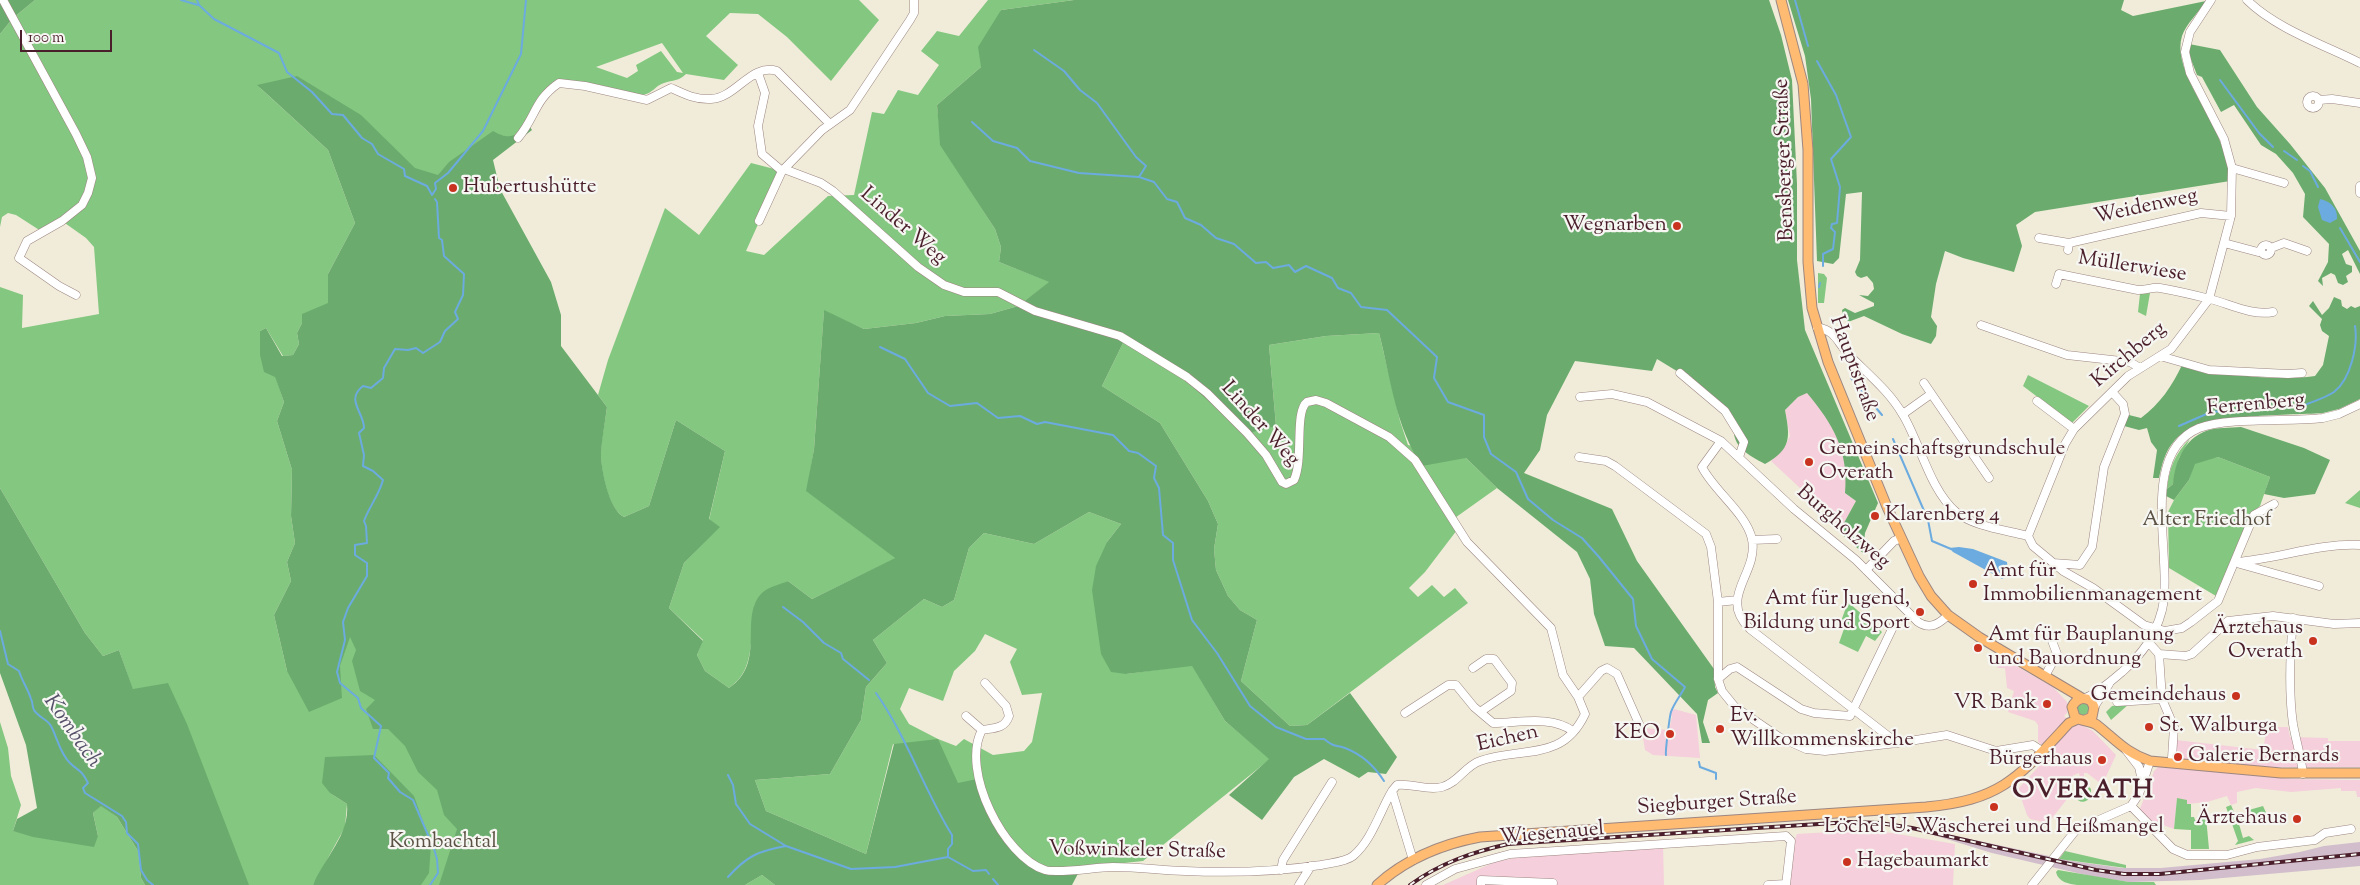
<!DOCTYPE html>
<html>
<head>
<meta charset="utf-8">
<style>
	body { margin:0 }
	#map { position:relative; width:2360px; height:885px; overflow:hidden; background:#f0ecd9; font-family:"Sorts Mill Goudy",serif }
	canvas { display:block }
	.scale { position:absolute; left:20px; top:30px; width:92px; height:22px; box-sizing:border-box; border:2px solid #4a1f2b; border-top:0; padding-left:6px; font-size:15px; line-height:18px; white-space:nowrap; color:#4a1f2b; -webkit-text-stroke:4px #f6f6f2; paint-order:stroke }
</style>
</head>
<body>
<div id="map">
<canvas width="2360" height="885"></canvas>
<div class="scale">100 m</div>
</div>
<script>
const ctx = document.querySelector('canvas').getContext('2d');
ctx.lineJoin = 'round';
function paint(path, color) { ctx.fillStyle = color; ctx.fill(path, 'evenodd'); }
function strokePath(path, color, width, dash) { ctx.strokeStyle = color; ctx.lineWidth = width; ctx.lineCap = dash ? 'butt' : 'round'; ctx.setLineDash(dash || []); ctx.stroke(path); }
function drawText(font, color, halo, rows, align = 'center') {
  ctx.font = font + ' "Sorts Mill Goudy",serif'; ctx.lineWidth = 4.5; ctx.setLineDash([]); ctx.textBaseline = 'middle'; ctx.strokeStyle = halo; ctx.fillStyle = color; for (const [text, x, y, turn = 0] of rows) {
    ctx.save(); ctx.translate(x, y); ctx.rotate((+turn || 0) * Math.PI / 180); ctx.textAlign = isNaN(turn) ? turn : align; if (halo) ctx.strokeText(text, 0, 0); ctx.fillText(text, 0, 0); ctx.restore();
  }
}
paint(new Path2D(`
	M1807 392 1830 420 1844 456 1847 475 1845 493 1856 501 1839 532 1827 522 1830 516 1771 461 1785 446 1790 436 1785 410 1798 397Z
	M2002 658 2053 687 2067 702V713L2064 716 2072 724 2076 722 2093 731 2116 755 2104 781 2100 783 2087 773H2084V778H2080L2079 773 2072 776 2074 780 2068 788V798L2048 823 2030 819 2027 815 2018 789 2052 752 2038 742V725L2035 721 2008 712 2014 691 2007 688 2005 668H1997Z
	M1674 709 1696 715 1700 758 1653 755 1645 750 1642 732 1644 728 1669 730 1672 717 1670 713Z
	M2267 727H2288L2290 737 2328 738V741H2360V767H2265L2173 759 2176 740 2263 750Z
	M2159 766 2292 779 2360 780V797H2357L2356 791H2341V788L2291 792 2256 788 2237 792V803L2231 805 2227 796 2207 802 2187 804 2177 798 2174 829 2147 819 2140 809 2154 771Z
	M1864 830 1892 833 1955 844 1953 885H1789L1793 844 1797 834Z
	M1663 845 1664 885H1443L1495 862 1520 857Z`), '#f5cfdb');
paint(new Path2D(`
	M1928 830 2072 861 2122 868H2161L2260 859 2300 852 2324 846 2360 842V866L2200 880 2129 882 2090 876 1992 853 1927 833Z`), '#d1bdcc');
paint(new Path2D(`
	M35 0H859L879 20 831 81 787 37 758 14 730 13 706 36 738 65 724 80 686 74C679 81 673 80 664 83 655 86 653 93 643 95L559 83 528 124 513 136 489 146 460 802 466 885H387L395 827 330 793 347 804 345 827 313 885H248L133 690 119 650 103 656 85 633 0 488V287L23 295 22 328 99 314 94 247 86 238 62 221 44 233 16 215 8 213 2 217 0 227V34L13 18ZM662 43 683 73 677 72 661 51 636 65 638 71 627 78 596 67ZM258 86 423 216 287 671 274 615 291 581 287 562 295 543 291 516 292 470 277 421 284 402 260 331 266 328 283 356 293 355 299 344 297 333 302 323 329 304 328 274 355 223 328 150Z
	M988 0H1074L1001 10 981 67 937 105 941 145 995 229 1001 247 999 262 1050 282 1018 306 990 314 945 316 916 323 864 329 824 311 814 449 807 491 896 558 812 599 788 581 755 604C748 634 758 668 729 688L705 671 697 655 703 640 669 608 684 563 719 527 709 520 725 451 676 420 649 506 624 517C609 510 601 471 601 455 601 440 605 423 607 407L598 395 608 360 665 208 699 235 751 163 782 171 746 251 764 255 828 196 854 195 872 112 884 114 898 90 918 95 939 65 921 51 937 31 959 36Z
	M1818 273 1824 274 1827 278 1824 303H1818Z
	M2150 293 2146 316 2138 312 2140 294Z
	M1379 333 1400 421 1408 445 1466 458 1497 488 1452 520 1457 530 1425 572 1409 588 1418 597 1432 585 1444 597 1455 588 1468 603 1307 725 1290 726 1241 681 1257 620 1240 610 1228 596 1216 570 1214 549 1218 524 1208 501 1160 423 1102 386 1124 341 1276 426 1269 345 1326 336Z
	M2028 375 2089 406 2072 423 2023 386Z
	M2190 439 2179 458 2173 484 2167 489C2169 469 2175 453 2190 439Z
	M2218 457 2270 477 2260 506 2253 512 2216 596 2169 568 2168 512 2174 500 2189 480 2194 464 2201 460Z
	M2360 490V508L2345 503Z
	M1089 512 1121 524 1107 542 1126 674 1192 665 1225 721 1270 759 1143 861 1049 871 1037 867 959 784 893 744 866 854 766 811 755 780 830 774 861 720 866 687 887 663 873 640 924 599 942 607 954 600 969 548 984 533 1034 544ZM985 634 1017 649 1010 662 1022 695 1042 693 1032 742 1024 751 993 755 964 739 956 746 938 739 909 724 900 709 909 688 943 701 954 671 975 651Z
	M1848 602 1882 632 1875 641 1866 636 1858 652 1839 643 1845 626 1840 624Z
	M2077 709a6 6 0 1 1 12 0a6 6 0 1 1-12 0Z
	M2129 704 2111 720 2106 712 2112 706Z
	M0 722 8 748 11 776 21 805 13 831 98 836 93 813 101 805 117 817 138 851 141 878 145 885H0Z
	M2080 785 2081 790H2085L2087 785 2091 789V797C2085 804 2079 803 2074 796V788Z
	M2177 798 2187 800V804H2191V817H2194L2195 820H2201V817H2206L2209 849H2191V830L2174 829Z
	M2231 805 2237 819 2245 817 2246 821 2239 824 2243 838 2249 836 2254 840 2235 845 2238 841 2226 807Z
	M2263 806 2268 817 2253 822 2249 810Z
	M2065 851 2126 865V868L2059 859Z
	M2058 870 2129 882H2154L2156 885H2077C2069 884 2058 882 2056 872Z
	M762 875 775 885H745Z`), '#84c780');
paint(new Path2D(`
	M0 0H35L13 18 0 34Z
	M1074 0H1769L1781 35 1792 80 1797 184V260L1805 330 1878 503 1865 533 1863 553 1839 532 1856 501 1845 493C1849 451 1833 424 1807 393L1798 397 1785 410C1790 437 1792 449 1765 464 1749 455 1731 447 1734 425L1680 373 1657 359 1652 371 1575 361 1547 415 1540 450 1524 473 1612 509 1637 561 1714 669 1715 687 1718 693 1708 700 1703 722 1710 743H1702L1697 714 1634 648 1605 646 1594 614 1590 579 1577 552 1497 488 1466 458 1422 466C1395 426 1391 379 1379 333L1326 336 1269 345 1276 426 1245 434 1184 379 1124 341 1102 386 1160 423 1208 501 1218 524 1214 549 1216 570 1228 596 1240 610 1257 620 1241 681 1290 726 1307 725 1350 693 1397 757 1386 774 1368 772 1359 778 1324 759 1294 777 1262 820 1229 795 1269 759 1225 721 1192 666 1126 674 1111 672 1101 654 1092 590 1096 566 1107 542 1121 524 1089 512 1034 544 984 533 969 548 954 600 942 607 924 599 873 640 887 663 866 687 861 720 830 774 755 780 766 811 866 854 894 744 938 739 958 783 977 779 1006 835 1037 867 1081 868 1072 885H775L762 875 745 885H439L457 829 444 815 437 790 418 772 405 746 388 729H373L366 709 375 700 360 691 352 661 356 650 350 637 340 666 342 698 309 712 287 671 274 615 291 581 287 562 295 543 291 516 292 470 277 421 284 402 275 377 264 372 260 355V331L266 328 282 356 293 355 299 344 297 333 302 323V314L328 303V274L355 223 328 150 257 85 297 76 361 115 415 168 438 175 449 162 493 131C511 141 514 136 528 124L532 130 493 160 500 189 551 282 561 315V346L607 407C605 423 602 438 601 453 601 469 609 510 624 517L649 506 676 420 725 451 709 519 720 527 684 563 669 608 703 641 697 655 705 671 729 688C768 662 737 616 763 592 769 587 781 584 788 581L812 599 895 558 806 491 814 449 824 310 864 329 916 323 945 316 990 314 1018 306 1049 282 999 262 1001 247 995 229 940 145 937 105 981 67 978 47 1001 10Z
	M1788 0H2124L2121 10 2133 16 2206 1C2199 12 2186 24 2182 36 2173 65 2204 104 2215 129 2223 147 2228 163 2230 181L2035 212 2016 225 2022 246 2014 272 1963 258 1945 251 1936 284 1931 317 1937 326 1936 336 1931 344 1902 334 1864 316 1848 322 1843 316 1842 310 1845 308 1855 313 1874 306V303L1859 295 1868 296 1874 289 1873 283 1867 276 1861 278 1857 276 1855 272 1860 260 1862 192 1846 194 1839 258 1833 264 1817 261 1811 99 1805 56Z
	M2189 44 2220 50 2257 107 2290 144 2325 188 2360 251V274L2348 250 2342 254 2346 264 2352 266V272L2346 276 2348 282 2343 285 2338 283 2335 275 2331 273 2322 278 2323 286 2318 281 2328 262 2329 244 2303 217 2305 194 2293 173 2276 154 2261 145 2234 105 2221 112 2202 77 2197 75 2190 57Z
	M2334 297 2341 300 2342 306 2347 309 2351 306 2355 308 2360 306V399L2339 409 2323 413C2285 416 2201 412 2175 440 2165 451 2162 464 2159 478H2153L2157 450 2151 442 2147 428 2139 430 2124 426 2129 415 2141 418C2160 404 2172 386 2182 365 2222 374 2274 382 2315 376L2323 365 2329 336 2322 331 2320 325 2322 319 2309 306 2313 301 2322 315 2329 308Z
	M2241 427 2304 448 2330 460 2315 494 2284 498 2264 494 2270 477 2218 457 2195 464 2189 480 2174 500 2166 496 2167 489 2173 484C2175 462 2184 439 2206 431 2216 427 2231 428 2241 427Z
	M0 488 85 633 103 656 119 650 133 689 168 683 187 724 249 885H145L141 878 138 851 117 817 101 806 93 813 98 836 94 847 33 837 13 831 17 819 37 808 26 745 0 673Z
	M374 755 414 796 431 844 429 873 421 885H313C324 858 350 835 347 804L330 793 322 783 325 757Z`), '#6bac6e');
paint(new Path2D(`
	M2320 199C2330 201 2338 208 2337 219L2330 223 2322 220 2318 207Z
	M1959 547 1973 549 2007 562C2008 569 2007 576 2002 579L1953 552 1949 548Z`), '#6cabdf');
strokePath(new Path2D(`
	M181 0 198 5
	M197 0 199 5 214 19 279 53 287 72 312 92 332 114 343 115 362 138 372 144 378 154 404 169 405 176 427 186 432 195
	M1795 0 1808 46
	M1034 50 1064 71 1080 90 1097 103 1136 157 1146 166 1139 177 1154 182 1167 199 1177 202 1185 218 1201 225 1216 238 1234 244 1256 263 1266 262 1273 268 1289 265 1295 272 1306 266 1332 278 1338 288 1351 293 1361 307 1387 310 1437 357 1434 378 1448 402 1484 415V437L1491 454 1516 472 1528 499 1553 520 1582 538 1599 557 1633 599 1636 626 1652 659 1685 687C1681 695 1674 703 1671 712 1670 714 1665 752 1666 755
	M1817 61 1836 95 1851 137 1831 159 1840 187 1837 223 1832 224 1831 228 1835 232 1833 249 1823 254V266
	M2220 80 2259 133 2273 147
	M972 122 993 141 1017 148 1030 161 1079 173 1139 177
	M2284 151 2297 160
	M2303 166 2310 171 2318 187
	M432 195 436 189 435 183 448 173 483 131 521 54 526 0
	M2340 228 2360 262
	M1819 287 1820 283
	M880 347 905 359 928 393 950 406 977 403 998 418 1020 416 1037 424 1045 422 1113 435 1129 451 1138 453 1156 466 1154 478 1159 488 1163 535 1173 543V560L1192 620 1217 653 1250 706 1276 727 1306 739H1324C1334 747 1335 745 1345 748 1361 754 1375 767 1384 781
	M1851 378 1882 415
	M2305 405C2314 401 2325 398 2334 392 2351 379 2358 345 2355 326
	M2179 426 2211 412 2291 406
	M1893 439 1928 520 1932 541 1951 549
	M783 607 803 622 824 643 841 653 843 659 869 680
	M0 631 8 664 19 671C22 681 28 689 31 699 33 702 32 707 34 710 38 717 47 719 51 726 57 737 60 754 70 763 79 772 80 768 88 783L83 788 85 793 122 816 126 822 127 833 138 844 141 870 147 880 153 885
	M876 693C907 737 924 790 952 835V844L948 849V857
	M1699 762 1700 767 1716 773V779
	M728 775 733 785 736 804 750 824 786 846 851 869 895 867 948 857 973 871 986 870 989 874
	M728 877C747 856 758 851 786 846
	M993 879 998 885
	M430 885 438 873 437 859 434 849 413 800 400 792 388 778 389 773 374 758 381 726 361 708 358 698 340 683 337 672 345 640 343 622 348 608 367 576V563L355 555V545L367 543 366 526 364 521C369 507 379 495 383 480L373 471 363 466 364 455 359 433 364 428C364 412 345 400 363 386L371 388 383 378 384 368 395 349 408 350 416 348 423 353 440 342 445 331 458 319 455 312 463 295 464 274 444 256 442 240 439 238 437 202 435 199`), '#6cabdf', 2);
const minor = new Path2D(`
	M3 0 76 134 87 157 92 178 88 193 82 205 62 221 27 241 19 258 59 286 76 295
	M2211 0 2190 32 2185 52 2190 73 2224 139 2232 168 2231 216 2209 299 2171 349 2128 376 2074 429 2065 444 2028 536 2033 546 2063 571 2093 588 2144 625 2165 631 2182 628 2191 622 2218 601 2254 515 2274 504
	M2247 0C2275 28 2324 45 2360 63
	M758 73 765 93 758 126 762 154 782 171
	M2307 102a6 6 0 1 1 12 0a6 6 0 1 1-12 0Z
	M2319 100 2332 99 2360 103
	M518 138C536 117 534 100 559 83L585 86 647 100 671 88C684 94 696 100 711 99 736 98 751 63 777 71L830 124
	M2232 168 2284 183
	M784 169 821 183 833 191 918 267 944 285 964 292H998L1035 311 1120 336 1187 377 1207 393 1247 433 1266 455 1282 482 1286 484 1294 480C1304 459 1294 412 1307 402L1316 400 1326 403 1389 437 1415 460 1467 542 1551 628 1563 675 1578 697 1585 714C1562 763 1521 746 1480 761 1465 766 1458 783 1442 787 1427 791 1412 783 1397 785L1392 791C1380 811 1372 840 1353 856 1346 862 1330 863 1321 865 1275 872 1230 873 1185 871 1161 870 1137 867 1113 867 1096 867 1058 874 1045 870 1004 857 960 770 982 730L966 716
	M2360 186V193
	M759 221 782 171 822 130 850 110 910 20 914 13V0
	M2039 238 2069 243 2068 250
	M2069 243 2201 213 2231 216
	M2224 243 2258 252 2261 251
	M2261 250a5 5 0 1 1 10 0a5 5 0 1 1-10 0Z
	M2271 248 2284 243 2307 251
	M2056 284 2059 274 2138 290C2147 290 2152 287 2160 288 2177 291 2194 295 2210 299 2230 304 2252 316 2273 312
	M1981 325 2067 355 2130 362 2140 368
	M1817 327C1838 332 1836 342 1850 356 1868 374 1890 392 1903 415 1920 443 1930 490 1956 512 1974 527 2006 530 2028 536
	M2160 356 2209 370 2288 374 2302 373
	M1680 373 1725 411 1744 442 1739 457
	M1924 383 1989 478
	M1580 397 1612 394 1647 402 1721 441 1794 509 1856 560 1918 622C1930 630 1939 624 1948 615
	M2037 401 2074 429
	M1903 414 1931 394
	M1721 441 1702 467C1714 491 1746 513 1752 539 1759 574 1717 597 1750 629L1897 743 1947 735 1996 751 2033 745 2042 751
	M1579 457 1606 461 1615 466 1706 534 1711 547 1718 602V679L1722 691 1735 707 1779 737 1806 749 1825 751 1897 743
	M1752 540 1777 539
	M2236 562C2278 559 2318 543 2360 545
	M2053 563 2080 565 2092 547 2104 467 2125 414 2123 404 2112 392
	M2240 564 2319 586
	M1866 570 1894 541 1901 538
	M1718 602 1737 600
	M2293 618C2290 653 2288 689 2293 724 2296 741 2301 756 2303 774
	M2150 644 2159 654 2162 699 2174 727 2172 758
	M2159 654 2186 656 2192 654 2228 621 2273 616 2334 624 2360 623
	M1473 668 1486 659H1494L1512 683 1511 691 1480 712
	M2045 676 2057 654 2051 638
	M1718 679 1730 669 1737 667 1801 709 1814 713 1850 716 1894 625
	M1578 697 1601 671 1607 668 1617 674 1640 726
	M2085 698C2098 693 2111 681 2122 672 2142 654 2155 637 2162 610 2174 559 2137 454 2199 428 2229 417 2289 422 2323 418L2339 414 2360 404
	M2117 702 2162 699
	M2094 707 2109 684
	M1405 713 1448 685H1456L1474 707 1493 723C1519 723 1551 715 1573 731
	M982 730C993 728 1005 729 1009 716L1006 706 985 683
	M2126 750 2139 767 2142 781
	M1392 791 1413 860
	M2131 806 2173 849 2187 855H2227L2257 847 2315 840 2325 833 2351 829
	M1281 870 1283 860 1332 782
	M1299 885 1311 866
	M1426 885 1455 869 1510 854 1786 836 1791 841 1786 885
	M1481 885V880L1553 883
	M1768 885 1786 884
	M2032 885 2076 830 2131 806 2139 794 2150 761`);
const major = new Path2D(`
	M1781 0 1803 84 1808 150V262L1812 308 1828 362 1887 507 1919 576 1931 596 1948 615 1979 637 2082 698
	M2085 720 2092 717 2094 707 2091 701C2083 696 2076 699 2072 707L2075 717C2082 722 2090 720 2097 725 2116 740 2126 753 2150 761L2281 773H2360
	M1377 885C1406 859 1442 844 1480 837L1926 807C2002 800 2019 777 2069 723L2078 719`);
strokePath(minor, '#9d8682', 9);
strokePath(major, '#9d8682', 11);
strokePath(minor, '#fff', 8);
strokePath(major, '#febb71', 9);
const rail = new Path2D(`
	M1410 885C1440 863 1473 852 1508 844L1850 822 1880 823 1912 828 2096 870 2124 874H2160L2360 854`);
strokePath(rail, '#4a1f2b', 4);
strokePath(rail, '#f6f6f2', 2, [5.5]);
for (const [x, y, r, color] of [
	[453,188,5,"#c8321e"],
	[1677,226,5,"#c8321e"],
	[1809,462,5,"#c8321e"],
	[1875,516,5,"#c8321e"],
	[1973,584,5,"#c8321e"],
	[1920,612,5,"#c8321e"],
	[2313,641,5,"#c8321e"],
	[1978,648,5,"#c8321e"],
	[2236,696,5,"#c8321e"],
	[2047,704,5,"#c8321e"],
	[2149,727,5,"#c8321e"],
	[1720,729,5,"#c8321e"],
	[1670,734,5,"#c8321e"],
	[2178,757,5,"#c8321e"],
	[2102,760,5,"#c8321e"],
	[1994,807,5,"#c8321e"],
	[2297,819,5,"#c8321e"],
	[1847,862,5,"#c8321e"]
]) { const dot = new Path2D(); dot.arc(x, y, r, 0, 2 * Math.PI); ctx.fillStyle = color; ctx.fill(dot); strokePath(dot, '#f6f6f2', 2); }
drawText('21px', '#4a1f2b', '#f6f6f2', [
	["Bensberger Straße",1786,160,-92],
	["Weidenweg",2146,208,-12],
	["Linder Weg",902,227,41],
	["Müllerwiese",2132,268,9],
	["Kirchberg",2130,356,-40],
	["Hauptstraße",1853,369,70],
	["Ferrenberg",2256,406,-5],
	["Linder Weg",1259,425,48],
	["Burgholzweg",1842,528,41],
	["Eichen",1508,740,-13],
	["Siegburger Straße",1717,804,-4],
	["Wiesenauel",1552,835,-5],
	["Voßwinkeler Straße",1137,852,1]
]);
drawText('21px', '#4a1f2b', '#f6f6f2', [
	["Hubertushütte",463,188],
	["Wegnarben",1667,226,"right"],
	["Gemeinschaftsgrundschule",1819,450],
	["Overath",1819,474],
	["Klarenberg 4",1885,516],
	["Amt für",1983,572],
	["Immobilienmanagement",1983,596],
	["Amt für Jugend,",1910,600,"right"],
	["Bildung und Sport",1910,624,"right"],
	["Ärztehaus",2303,629,"right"],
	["Overath",2303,653,"right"],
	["Amt für Bauplanung",1988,636],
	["und Bauordnung",1988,660],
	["Gemeindehaus",2226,696,"right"],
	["VR Bank",2037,704,"right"],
	["Ev.",1730,717],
	["Willkommenskirche",1730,741],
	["St. Walburga",2159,727],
	["KEO",1660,734,"right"],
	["Galerie Bernards",2188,757],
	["Bürgerhaus",2092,760,"right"],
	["Ärztehaus",2287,819,"right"],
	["Löchel U. Wäscherei und Heißmangel",1994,828,"center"],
	["Hagebaumarkt",1857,862]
], 'left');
drawText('21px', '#5b5144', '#f6f6f2', [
	["Alter Friedhof",2207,521],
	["Kombachtal",443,843]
]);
drawText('italic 22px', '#56506a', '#f6f6f2', [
	["Kombach",71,732,55]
]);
ctx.letterSpacing = '1px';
drawText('bold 26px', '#4a1f2b', '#f6f6f2', [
	["OVERATH",2083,793]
]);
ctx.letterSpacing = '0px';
</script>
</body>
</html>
